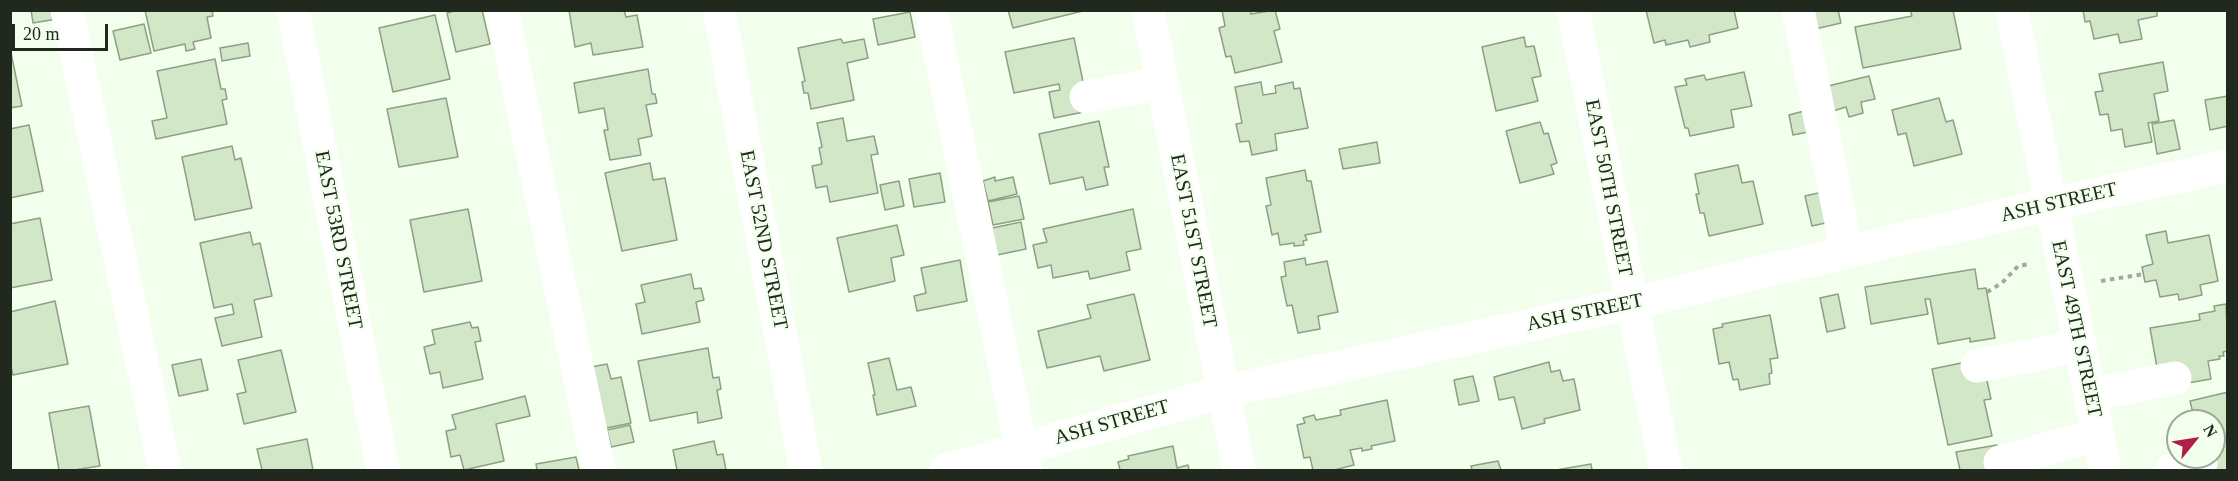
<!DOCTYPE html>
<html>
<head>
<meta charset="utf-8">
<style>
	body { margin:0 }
	#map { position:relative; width:2238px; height:481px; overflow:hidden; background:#f2ffec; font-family:"Times New Roman",serif }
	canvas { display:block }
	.frame { position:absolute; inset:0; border:12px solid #21291e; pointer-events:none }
	.north { position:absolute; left:2166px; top:409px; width:60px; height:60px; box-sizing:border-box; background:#f2ffec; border:2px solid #9ea99a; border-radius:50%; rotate:60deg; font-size:16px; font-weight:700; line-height:24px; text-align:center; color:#21291e }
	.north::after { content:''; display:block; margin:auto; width:21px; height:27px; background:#b01e49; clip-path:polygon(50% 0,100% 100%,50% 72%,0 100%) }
	.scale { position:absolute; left:12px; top:24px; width:96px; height:27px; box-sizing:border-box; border:3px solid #21291e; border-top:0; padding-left:8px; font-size:18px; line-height:21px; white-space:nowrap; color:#21291e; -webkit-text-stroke:4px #f2ffec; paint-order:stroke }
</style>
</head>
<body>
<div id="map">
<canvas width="2238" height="481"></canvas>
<div class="frame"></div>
<div class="north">N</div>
<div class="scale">20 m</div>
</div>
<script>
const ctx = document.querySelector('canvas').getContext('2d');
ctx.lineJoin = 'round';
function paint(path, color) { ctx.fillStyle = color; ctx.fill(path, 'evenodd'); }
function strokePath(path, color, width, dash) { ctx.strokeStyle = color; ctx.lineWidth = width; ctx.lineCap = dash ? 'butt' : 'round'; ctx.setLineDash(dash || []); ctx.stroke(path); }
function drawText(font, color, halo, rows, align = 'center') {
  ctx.font = font + ' "Times New Roman",serif'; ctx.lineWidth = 4.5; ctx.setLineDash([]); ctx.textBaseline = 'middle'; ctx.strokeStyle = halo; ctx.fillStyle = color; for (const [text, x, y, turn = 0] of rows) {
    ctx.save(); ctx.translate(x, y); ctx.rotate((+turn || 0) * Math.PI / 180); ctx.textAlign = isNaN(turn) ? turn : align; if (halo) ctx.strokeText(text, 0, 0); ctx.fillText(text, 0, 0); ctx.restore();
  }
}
const building = new Path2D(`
	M31 10H62L63 18 33 23Z
	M145 10H212L213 16 207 17 211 38 193 42 195 49 186 51 185 44 154 51Z
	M457 10H482L490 44 456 52 447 13Z
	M569 10H624L626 17 637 15 643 47 593 55 591 43 575 47Z
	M1008 10H1087L1013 28Z
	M1222 10H1250L1251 14 1275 10 1280 29 1274 31 1282 62 1235 73 1231 56 1226 57 1219 28 1225 26Z
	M1646 10H1734L1738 28 1709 35 1710 42 1690 47 1688 40 1666 45 1665 40 1654 43Z
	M1807 10H1838L1841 23 1811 30Z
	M1910 10H1953L1961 49 1863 68 1855 27 1912 16Z
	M2083 10H2157V16L2138 20 2142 39 2120 43 2118 34 2094 39 2090 21 2085 22Z
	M910 12 915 37 878 45 873 19Z
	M435 15 450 79 393 92 379 28Z
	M144 24 151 53 120 60 113 31Z
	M1524 37 1526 47 1534 46 1541 76 1532 78 1538 101 1496 111 1482 47Z
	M1074 38 1089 111 1054 118 1049 92 1060 90 1059 84 1014 93 1005 52Z
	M841 39 843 43 864 39 868 58 847 63 854 100 811 109 808 93H804L802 82 805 81 798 48Z
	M248 43 250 56 222 61 220 48Z
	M10 48 22 106 10 108Z
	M215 59 221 89H225L227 99 222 100 227 124 156 139 152 121 167 118 157 71Z
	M2163 62 2168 91 2154 94 2159 121 2148 123 2152 142 2125 147 2122 129 2111 131 2108 114 2100 115 2095 92 2103 91 2099 74Z
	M648 69 652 94H655L657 103 646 105 652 136 638 139 641 155 610 160 604 130H608L604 108 579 113 574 83Z
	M1744 72 1752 106 1731 110 1734 127 1690 136 1688 128H1685L1675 87 1687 85 1685 79 1704 75 1706 80Z
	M1869 76 1875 99 1861 102 1863 113 1849 117 1846 107 1830 112 1824 87Z
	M1261 82 1263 95 1276 93 1275 86 1293 82 1294 89 1300 88 1308 128 1275 134 1277 150 1252 155 1249 141 1240 142 1236 124 1242 123 1235 87Z
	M2228 96V126L2210 130 2205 100Z
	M446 98 458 157 399 167 387 109Z
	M1939 98 1946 122 1953 120 1962 154 1914 166 1906 133 1898 135 1892 110Z
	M1804 111 1808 132 1793 135 1789 115Z
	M843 118 847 141 874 136 878 154 871 155 878 193 830 202 827 186 816 188 812 166 822 164 819 148 822 147 817 123Z
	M2174 120 2180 149 2157 154 2152 124Z
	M1099 121 1109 167H1104L1108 185 1086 190 1083 177 1050 184 1039 134Z
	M1540 122 1544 134 1548 133 1557 163 1551 165 1554 174 1520 183 1506 131Z
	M29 125 43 191 10 198V129Z
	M1377 142 1380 163 1343 169 1339 149Z
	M232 146 235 160 241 158 252 208 195 220 182 157Z
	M650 163 653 180 665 178 677 240 622 251 605 173Z
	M1738 165 1742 183 1753 181 1763 224 1709 236 1704 213H1700L1696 194H1699L1695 174Z
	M1305 170 1307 181H1311L1321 232 1305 235 1307 240 1303 241 1304 245 1294 246V243L1280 245 1278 233 1272 235 1266 206 1271 205 1266 178Z
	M940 173 945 202 914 207 909 179Z
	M995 177V181L1013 177 1017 194 988 201 983 181Z
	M899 181 904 206 885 210 880 185Z
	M1823 192 1830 222 1812 226 1805 196Z
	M1019 196 1024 219 993 225 988 202Z
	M468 209 482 281 424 292 410 220Z
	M1133 209 1141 249 1126 252 1130 270 1090 279 1088 271 1053 278 1051 265 1038 268 1033 245 1047 242 1043 229Z
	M40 218 52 280 10 288V224Z
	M1021 222 1026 249 997 255 992 228Z
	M897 225 904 255 891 258 895 281 849 292 837 238Z
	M2166 231 2168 243 2209 235 2218 281 2200 285 2202 295 2179 300 2178 294 2160 297 2156 280 2145 282 2142 267 2153 264 2146 235Z
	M250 232 253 245 260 243 272 296 254 300 262 337 222 346 215 318 234 314 232 304 214 308 200 243Z
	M1305 258 1306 265 1327 261 1338 312 1318 316 1320 329 1298 333 1292 305 1287 306 1281 277 1286 276 1284 262Z
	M960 260 967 301 917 311 914 296 926 293 921 268Z
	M1975 269 1978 289 1986 288 1995 338 1970 342V338L1938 344 1930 299H1925L1928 314 1871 324 1865 287Z
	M691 274 694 289 701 288 704 300 696 302 700 322 642 334 636 304 645 302 641 285Z
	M1134 294 1150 360 1104 371 1100 356 1047 368 1038 331 1091 318 1087 305Z
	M1838 294 1845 328 1827 332 1820 298Z
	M55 301 68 364 13 375 10 363V312Z
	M2226 304 2228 351 2223 352 2224 356H2219L2220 359 2208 361 2211 379 2176 385 2158 373 2150 328 2200 320 2199 314 2215 311 2214 306Z
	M1770 315 1778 358 1770 359 1772 373 1769 374 1770 384 1740 390 1738 379 1733 380 1729 362 1719 364 1713 329 1723 327 1722 324Z
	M470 322 472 328 478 327 481 341 475 342 483 379 443 388 440 372 430 374 424 347 435 344 432 330Z
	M708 348 713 378 719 377 721 389 717 390 722 418 698 423 697 412 650 421 638 361Z
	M281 350 296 412 244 424 237 394 246 392 238 360Z
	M889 358 897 390 911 387 916 406 877 415 873 395H875L868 363Z
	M201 359 208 390 179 396 172 365Z
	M1976 360 1986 376 1991 399 1984 400 1992 436 1948 445 1932 369Z
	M1549 362 1551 372 1560 370 1563 381 1574 379 1580 410 1544 419 1545 423 1522 429 1514 397 1499 400 1494 377Z
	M607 364 611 379 621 377 631 423 602 429 591 367Z
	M1473 376 1479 401 1459 405 1454 380Z
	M2228 392V470H2203L2214 457V421H2195L2190 401Z
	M525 396 530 416 496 424 504 461 464 470 460 455 451 457 446 431 456 429 452 415Z
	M1387 400 1395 441 1371 446 1372 449 1362 451V448L1350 450 1354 465 1334 470H1313L1310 457 1304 458 1297 425 1305 423 1303 418 1314 415 1316 420 1341 415 1340 410Z
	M89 406 100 466 74 470H59L49 413Z
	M630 425 634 442 611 447 607 430Z
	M307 439 313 470H262L257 449Z
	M714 441 717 455 723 454 726 470H677L673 450Z
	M1997 445 2001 470H1960L1956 452Z
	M1173 446 1177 468 1188 465 1189 470H1120L1118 462 1129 459 1128 456Z
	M576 457 579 470H537L536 464Z
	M1498 461 1501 470H1472L1471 466Z
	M1591 464 1592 470H1556Z`);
paint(building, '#d2e6c8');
strokePath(building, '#8da084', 1.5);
strokePath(new Path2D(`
	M2101 281 2144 274
	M1987 292 2002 283 2018 266 2030 264`), '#9faa9b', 4, [4.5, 4.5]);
strokePath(new Path2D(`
	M67 10 165 470
	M293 10 383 470
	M502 10 599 470
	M931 10 1026 470
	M1148 10 1239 470
	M1573 10 1666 470
	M1798 10 1847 252
	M2012 10 2105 470
	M1086 97 1162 83
	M1977 366 2080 346
	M2090 395 2175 378
	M2000 462 2098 435
	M946 470 1223 392 1631 303 2051 204 2228 166
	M2172 470 2201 463`), '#fff', 33);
strokePath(new Path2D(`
	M719 10 806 470`), '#fff', 33);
drawText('20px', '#21291e', '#f2ffec', [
	["EAST 50TH STREET",1608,188,79],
	["ASH STREET",2059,203,-13],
	["EAST 53RD STREET",338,240,79],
	["EAST 52ND STREET",763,240,79],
	["EAST 51ST STREET",1193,241,79],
	["ASH STREET",1585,313,-12],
	["EAST 49TH STREET",2076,329,78],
	["ASH STREET",1112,423,-16]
]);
</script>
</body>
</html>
